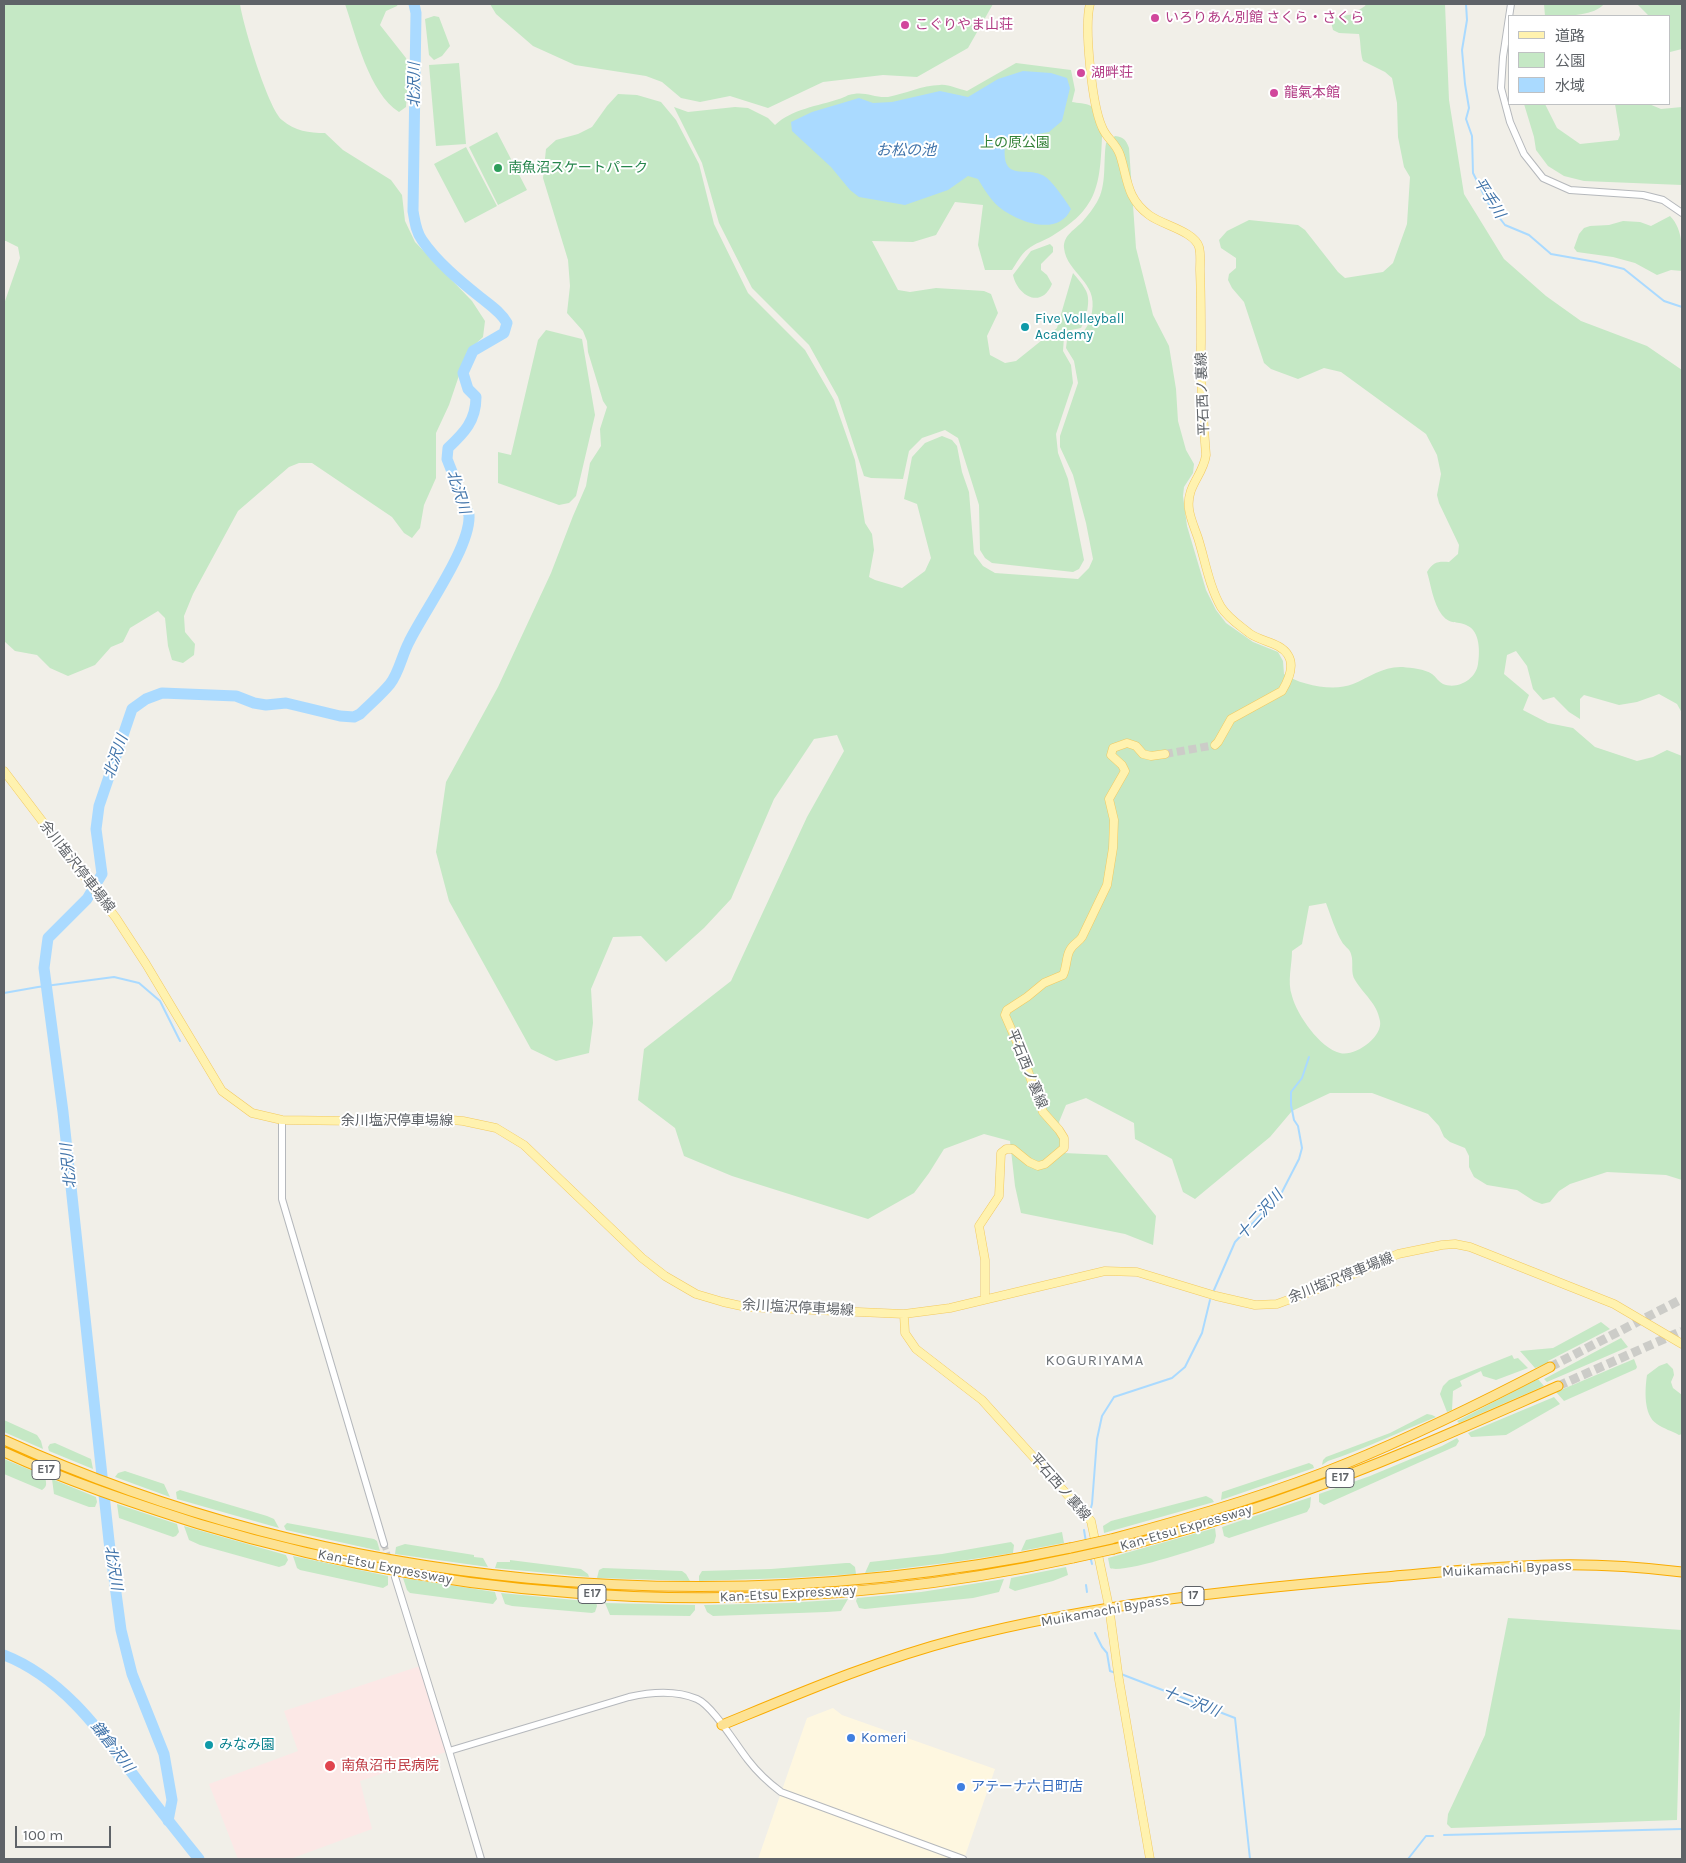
<!DOCTYPE html>
<html>
<head>
<meta charset="utf-8">
<style>
	body { margin:0 }
	#map { position:relative; width:1686px; height:1863px; overflow:hidden; background:#f1efe8; font-family:Karla,"Noto Sans JP",sans-serif }
	canvas { display:block }
	.frame { position:absolute; inset:0; border:5px solid #5f6368; pointer-events:none }
	.legend { position:absolute; left:1508px; top:15px; width:162px; height:90px; box-sizing:border-box; background:#fff; border:1px solid #bfc1c3; margin:0; padding:6px 9px; list-style:none; font-size:15px; color:#5f6368 }
	.legend li { display:flex; align-items:center; gap:10px; height:25px }
	.legend b { width:25px; border:1px solid #bfc1c3 }
	.scale { position:absolute; left:15px; top:1826px; width:96px; height:22px; box-sizing:border-box; border:2px solid #5f6368; border-top:0; padding-left:6px; font-size:15px; line-height:18px; white-space:nowrap; color:#5f6368; -webkit-text-stroke:4px #fff; paint-order:stroke }
</style>
</head>
<body>
<div id="map">
<canvas width="1686" height="1863"></canvas>
<div class="frame"></div>
<ul class="legend">
<li><b style="height:6px;background:#fff2af"></b>道路</li>
<li><b style="height:14px;background:#c5e8c5"></b>公園</li>
<li><b style="height:14px;background:#aadaff"></b>水域</li>
</ul>
<div class="scale">100 m</div>
</div>
<script>
const ctx = document.querySelector('canvas').getContext('2d');
ctx.lineJoin = 'round';
function paint(path, color) { ctx.fillStyle = color; ctx.fill(path, 'evenodd'); }
function strokePath(path, color, width, dash) { ctx.strokeStyle = color; ctx.lineWidth = width; ctx.lineCap = dash ? 'butt' : 'round'; ctx.setLineDash(dash || []); ctx.stroke(path); }
function drawText(font, color, halo, rows, align = 'center') {
  ctx.font = font + ' Karla,"Noto Sans JP",sans-serif'; ctx.lineWidth = 4; ctx.setLineDash([]); ctx.textBaseline = 'middle'; ctx.strokeStyle = halo; ctx.fillStyle = color; for (const [text, x, y, turn = 0] of rows) {
    ctx.save(); ctx.translate(x, y); ctx.rotate((+turn || 0) * Math.PI / 180); ctx.textAlign = isNaN(turn) ? turn : align; if (halo) ctx.strokeText(text, 0, 0); ctx.fillText(text, 0, 0); ctx.restore();
  }
}
paint(new Path2D(`
	M833 1708 842 1715 995 1769 964 1859H758L807 1718Z`), '#fef7e0');
paint(new Path2D(`
	M423 1665 449 1751 360 1781 372 1829 290 1859H238L209 1784 298 1751 284 1711Z`), '#fce8e6');
paint(new Path2D(`
	M4 4H240C243 25 268 108 282 120 295 131 309 133 325 133L343 150 391 180 402 195 405 221 415 242 472 301 485 321 483 337 467 352 449 405 436 433V478L424 505 420 528 412 538 404 533 392 517 312 463H299L289 467 238 511 193 594 184 616 185 632 195 644 194 655 183 663 172 660 168 646 165 618 158 611 130 628 123 642 111 647 95 665 68 676 50 668 37 655 15 651 4 641V304L20 258 18 247 6 241H4Z
	M345 4H398L397 6 386 11 380 25 406 58 409 67 406 107 399 112C369 93 356 36 345 4Z
	M490 4H993L968 48 917 77 883 75 823 82 768 108 730 96 700 102 681 98 662 82 646 76 575 65 533 46 496 14Z
	M1366 4H1445L1449 100 1464 194 1504 259 1546 296 1581 321 1647 346 1682 370V713L1677 704 1659 694 1637 702 1619 705 1584 695 1580 699V719L1569 712 1554 697 1543 700 1533 689 1527 666 1516 651 1507 655 1504 674 1529 695 1523 710 1548 723 1573 728 1595 747 1637 761 1653 757 1667 750 1682 756V1180L1666 1175 1607 1172 1570 1184 1559 1191 1550 1202 1542 1204 1534 1201 1517 1190 1487 1185 1474 1177 1469 1167V1156L1465 1148 1450 1142 1444 1137 1439 1126 1428 1114 1372 1093H1330L1292 1111 1270 1137 1195 1199 1183 1192 1172 1159 1135 1139 1134 1123 1086 1098 1066 1105 1059 1122 1064 1153 1107 1155 1156 1216 1153 1245 1125 1234 1021 1213 1015 1186 1010 1141 984 1134 944 1149 929 1173 914 1193 868 1219 732 1176 684 1156 675 1128 638 1100 644 1049 731 981 807 817 844 751 837 735 814 739 774 799 731 899 704 928 666 962 641 936 613 937 591 989 593 1023 589 1053 556 1061 531 1049 449 901 436 852 446 782 498 687 551 573 573 516 586 486 590 463 601 446 600 429 607 407 603 401 588 352 587 341 583 331 567 313 570 286 568 260 543 178 546 149 556 140 578 134 592 127 607 106 618 94 637 95 661 102 676 120 699 164 714 224 748 293 805 350 834 400 855 460 865 523 872 534 874 550 869 577 875 580 902 588 925 571 931 558 917 504 904 499 912 457 925 443 942 436 952 440 957 446 962 472 969 492 974 554 983 566 995 573 1078 579 1089 568 1093 559 1086 523 1073 475 1060 447V436L1078 383 1074 361 1066 348 1067 340 1074 334 1083 332C1089 325 1090 320 1092 312 1098 281 1067 274 1064 248 1063 235 1076 229 1083 221 1088 215 1093 209 1097 202 1107 185 1103 163 1106 143L1115 136C1124 137 1126 140 1129 148L1136 248 1153 315 1169 346 1176 389 1178 421 1186 450 1194 464 1193 473 1184 487 1183 496 1187 526 1206 590 1216 610 1226 623 1253 642 1278 652 1283 661 1284 674C1300 685 1334 692 1353 684 1370 677 1383 666 1403 667 1411 668 1425 669 1432 674 1436 677 1439 682 1443 684 1458 690 1476 679 1478 664 1480 652 1480 632 1468 626 1458 620 1451 626 1442 615 1433 603 1431 585 1427 572 1433 562 1438 561 1449 562L1458 554 1459 545 1439 503 1437 495 1441 474 1437 455 1426 434 1341 372 1324 368 1298 379 1271 369 1264 363 1244 302 1232 288 1228 280 1229 274 1236 268V258L1221 248 1219 240 1227 231 1249 220 1298 225 1305 230 1338 272 1345 278 1383 272 1393 263 1407 224 1410 177 1404 167 1398 137 1397 103 1392 78 1385 72 1363 61C1360 52 1361 43 1359 34L1339 33 1333 30 1331 22 1334 18 1353 14 1365 6ZM1326 903C1331 916 1335 930 1342 942 1344 946 1350 949 1351 954 1354 962 1350 973 1355 980 1364 995 1377 1003 1380 1021 1383 1037 1355 1057 1340 1053 1320 1048 1297 1015 1292 996 1287 981 1292 966 1292 951L1302 944 1309 906Z
	M1544 4H1604C1593 17 1562 16 1545 16Z
	M1637 4H1682V49L1670 52V16H1649Z
	M434 16 439 17 450 46 442 56 434 60 429 55 425 19Z
	M459 63 466 144 436 146 429 65Z
	M1016 63 1071 70 1075 90 1072 102C1077 103 1086 103 1091 106 1100 112 1103 127 1102 137 1100 187 1097 209 1052 236 1044 241 1035 243 1028 249 1021 254 1016 264 1012 270H985L978 245 983 205 955 202 936 235 913 242 872 241 898 290 910 292 936 288 984 291 991 294 998 313 987 336 990 355 1005 363 1016 361 1057 328 1073 273C1077 278 1082 283 1085 289 1092 299 1086 319 1081 328L1071 330 1064 337 1063 351 1071 365 1073 383 1056 434 1058 453 1068 479 1084 560 1079 569 1073 572 992 563 985 558 980 550 979 505 958 438 945 430 922 438 909 451 903 479 871 478 864 476 838 397 809 345 752 288 719 223 702 163 674 107 688 112 735 107 748 108 768 118 775 125C792 109 818 106 839 99 844 98 848 94 854 94 866 92 875 98 888 97 905 94 922 85 940 85 948 84 958 89 967 91Z
	M1524 104H1545L1557 128 1580 144 1618 140 1620 135 1615 104H1649L1661 109 1682 107V185L1584 181 1564 176 1548 166 1536 150 1534 137Z
	M497 132 527 190 498 205 469 147Z
	M466 147 497 206 465 223 434 164Z
	M1670 216C1684 230 1682 252 1682 271L1671 270 1657 275 1635 263 1613 257 1577 252 1574 248 1579 234 1584 228 1590 226 1609 225 1623 221 1640 222 1651 226Z
	M1050 244 1053 247V252L1041 264V270L1047 275 1052 284C1041 310 1017 295 1013 275L1031 251Z
	M546 330 582 339 595 415 576 496 569 503 559 505 498 483V452L511 455 538 340Z
	M1601 1322 1610 1329 1548 1361 1549 1363 1535 1368 1520 1351 1553 1348Z
	M1621 1338 1628 1347 1547 1382 1544 1379Z
	M1512 1355 1514 1359 1518 1358 1528 1368 1496 1380 1483 1376 1481 1371 1460 1381 1462 1386 1453 1391 1452 1410 1447 1412 1440 1394 1443 1386 1449 1380Z
	M1634 1359 1637 1367 1636 1369 1564 1401 1556 1392Z
	M1667 1363 1673 1369 1674 1375 1671 1382 1673 1388 1682 1395V1434L1679 1435C1672 1431 1664 1429 1657 1424 1643 1415 1645 1389 1647 1375L1659 1366Z
	M1538 1379 1544 1386 1459 1423 1457 1421Z
	M1554 1397 1560 1404 1506 1435 1471 1437 1468 1433Z
	M1427 1414 1432 1415 1436 1417C1401 1431 1365 1449 1328 1461L1322 1465 1323 1460 1326 1457 1390 1433Z
	M4 1420 37 1435 41 1441 43 1449 4 1432Z
	M1457 1438 1459 1441 1456 1446 1324 1505 1319 1502V1494L1370 1476 1442 1446Z
	M55 1443 91 1459 93 1469 49 1451 48 1447 50 1444Z
	M4 1459 45 1476C46 1483 48 1486 42 1490L4 1474Z
	M1309 1463 1313 1465 1314 1468 1221 1500 1222 1492Z
	M125 1471 164 1484 170 1497 115 1477 118 1473Z
	M52 1479 96 1497 97 1502 95 1507H89L54 1494Z
	M180 1490 267 1516 274 1519 279 1528 177 1499 176 1492Z
	M1206 1496 1212 1499 1214 1502 1104 1533 1103 1526 1111 1521Z
	M1311 1497 1310 1507 1307 1512 1229 1538 1224 1536 1222 1527Z
	M117 1504 177 1524 179 1532 176 1536 173 1537 119 1518Z
	M287 1523 374 1539 377 1541 380 1551 286 1530 284 1526Z
	M184 1526 286 1555 288 1560 285 1565 279 1567 200 1545 189 1540Z
	M1215 1528 1216 1536 1214 1543C1197 1549 1122 1574 1110 1568L1108 1558Z
	M1062 1532 1064 1543 1021 1551 1026 1540Z
	M1011 1542 1014 1545 1013 1553 954 1562 865 1573 870 1562 942 1554Z
	M405 1544 474 1555V1557L483 1558 488 1567 395 1554 396 1547Z
	M293 1556 388 1576V1585L383 1588 300 1570 297 1568Z
	M510 1560 581 1569 588 1574 589 1577 495 1568 497 1562H510Z
	M846 1563H850L855 1567 856 1574 788 1578 699 1581V1576L702 1571 771 1569Z
	M1066 1567 1068 1575 1053 1581 1015 1591 1009 1588 1011 1578Z
	M603 1568 682 1571 686 1574 690 1581 597 1578 599 1570Z
	M403 1578 495 1592 497 1599 493 1604 410 1593 407 1590Z
	M1004 1579 999 1592 973 1598 865 1609 859 1608 856 1601 857 1598 921 1592Z
	M501 1593 596 1602 597 1606 595 1612 592 1613 512 1606 505 1604Z
	M848 1599 841 1611 827 1612 713 1616 707 1612 704 1605 787 1603Z
	M605 1603 695 1605V1610L690 1616 610 1615Z
	M1508 1618 1682 1630 1677 1820 1451 1828 1447 1824 1448 1814 1485 1735Z`), '#c5e8c5');
paint(new Path2D(`
	M1023 71 1051 73 1067 78 1070 88 1062 121 1049 132 1021 137 1005 145C1001 186 1029 163 1047 178 1055 185 1065 200 1071 209 1058 238 1016 221 999 207 990 199 984 189 978 179L968 176 948 190 905 205 859 197 850 190 831 167 792 131 791 122 812 112 859 98 873 103 892 102 940 91 968 97 998 79Z`), '#aadaff');
strokePath(new Path2D(`
	M1466 4 1467 20 1462 50 1465 84 1469 108 1466 119 1472 136 1473 173 1488 203 1505 225 1529 235 1551 254 1596 262 1624 269 1664 301 1682 307
	M4 993 38 987 114 977 139 983 160 1001 180 1041
	M1214 1290 1235 1242 1282 1192 1299 1159 1302 1148 1298 1126 1294 1120 1291 1105V1092L1302 1078 1309 1057
	M1090 1511 1092 1504 1097 1439 1102 1416 1114 1397 1172 1378 1185 1367 1202 1333 1210 1300
	M1084 1530 1086 1542
	M1090 1556 1092 1564
	M1086 1585 1087 1592
	M1095 1633 1102 1647 1107 1653 1110 1671 1116 1673
	M1121 1674 1235 1718 1250 1859
	M1444 1835 1682 1829
	M1408 1859 1426 1836H1433`), '#aadaff', 2);
strokePath(new Path2D(`
	M4 1655C63 1678 101 1732 138 1781 158 1808 179 1834 199 1859
	M168 1821 172 1800 164 1754 132 1674 121 1630 109 1541 63 1112 44 968 48 938 87 899 102 874 96 829 99 806 132 709 146 699 162 693 236 696 254 703 266 705 286 703 340 716 354 717 360 714C370 704 381 695 390 684 399 673 402 655 409 642 424 611 471 547 469 515L447 459 448 448C464 433 476 421 476 397L468 389 463 373 473 351 504 333 507 323C501 312 490 305 480 297 460 281 437 262 422 240 416 232 415 222 413 211L416 13 414 4`), '#aadaff', 11);
strokePath(new Path2D(`
	M384 1544 390 1562`), '#ccccc8', 6, [6, 3]);
strokePath(new Path2D(`
	M1165 754 1215 745`), '#ccccc8', 8, [8, 4]);
strokePath(new Path2D(`
	M1550 1367 1682 1299
	M1558 1386 1682 1331`), '#ccccc8', 9, [9, 4.5]);
const minor = new Path2D(`
	M1511 4 1503 57 1501 88 1510 122 1524 154 1543 178 1570 190 1643 195 1663 200 1682 213
	M282 1120V1199L384 1544
	M395 1577 449 1751 481 1859
	M449 1751 629 1697C651 1692 676 1690 697 1699 713 1706 736 1745 748 1760 758 1773 769 1783 781 1792L963 1859`);
const major = new Path2D(`
	M1090 4C1084 27 1092 105 1102 127 1106 138 1116 143 1120 155 1128 179 1126 198 1149 215 1162 225 1194 231 1199 247 1201 254 1200 263 1200 270 1201 294 1201 318 1201 342 1200 380 1203 417 1206 455 1203 476 1186 486 1189 509 1190 518 1195 529 1198 538 1205 560 1209 586 1221 607 1228 618 1239 625 1249 633 1261 642 1280 642 1288 655 1295 666 1288 681 1282 691L1231 719 1218 742 1215 745
	M4 771 116 918 146 964 222 1091 252 1113 282 1120 356 1121 429 1118 463 1121 496 1128 524 1145 642 1258 665 1276 696 1294 723 1302 746 1307 904 1314 950 1308 1105 1271 1137 1272 1216 1296 1255 1305 1277 1304 1329 1285 1398 1254 1442 1245 1455 1244 1470 1247 1614 1304 1682 1344
	M985 1299V1260L979 1226 999 1196 1001 1153 1006 1149H1013L1029 1162 1038 1166 1045 1164 1064 1148V1138L1059 1130 1043 1112 1019 1047 1005 1015 1007 1010 1027 997 1044 983 1063 975C1067 967 1066 956 1070 950 1073 944 1079 942 1082 937L1107 885 1113 848 1114 820 1109 799 1125 771 1122 765 1111 755 1113 748 1127 743 1136 746 1143 754 1151 756 1165 754
	M904 1314 905 1333 916 1349 982 1400 1091 1521 1109 1607 1119 1680 1150 1859`);
const highway = new Path2D(`
	M4 1440C336 1591 715 1622 1070 1548
	M4 1452C67 1481 133 1503 199 1524 482 1609 784 1621 1073 1558
	M1111 1539C1191 1518 1270 1495 1345 1464 1416 1435 1483 1402 1550 1367
	M1114 1549C1176 1533 1236 1516 1296 1494 1385 1463 1471 1424 1558 1386
	M722 1725C800 1693 877 1660 958 1639 1094 1604 1233 1590 1372 1578 1433 1573 1494 1566 1554 1565 1597 1564 1640 1567 1682 1572`);
strokePath(minor, '#b5b8bc', 8);
strokePath(major, '#f2c960', 9);
strokePath(highway, '#f9ab00', 11);
strokePath(minor, '#fff', 6);
strokePath(major, '#fff2af', 8);
strokePath(highway, '#fde293', 9);
const highwayBridge = new Path2D(`
	M1070 1548 1111 1539
	M1073 1558 1114 1549`);
strokePath(highwayBridge, '#f9ab00', 11, []);
strokePath(highwayBridge, '#fde293', 9);
for (const [x, y, r, color] of [
	[1155,18,5,"#d1479c"],
	[905,25,5,"#d1479c"],
	[1081,73,5,"#d1479c"],
	[1274,93,5,"#d1479c"],
	[498,168,5,"#2e9e5b"],
	[1025,327,5,"#0f9aa8"],
	[851,1738,5,"#3f7fe0"],
	[209,1745,5,"#0f9aa8"],
	[330,1766,6,"#e0444e"],
	[961,1787,5,"#3f7fe0"]
]) { const dot = new Path2D(); dot.arc(x, y, r, 0, 2 * Math.PI); ctx.fillStyle = color; ctx.fill(dot); strokePath(dot, '#fff', 2); }
for (const [x, y, w] of [
	[46,1470,28],
	[1340,1478,28],
	[592,1594,28],
	[1193,1596,22]
]) { const box = new Path2D(); box.roundRect(x - w / 2, y - 9.5, w, 19, 4); ctx.fillStyle = '#fff'; ctx.fill(box); strokePath(box, '#5f6368', 1); }
drawText('bold 12px', '#5f6368', null, [
	["E17",46,1470],
	["E17",1340,1478],
	["E17",592,1594],
	["17",1193,1596]
]);
drawText('14px', '#b23c85', '#fff', [
	["いろりあん別館 さくら・さくら",1165,18],
	["こぐりやま山荘",915,25],
	["湖畔荘",1091,73],
	["龍氣本館",1284,93]
], 'left');
drawText('14px', '#348238', '#fff', [
	["上の原公園",1015,143]
]);
drawText('14px', '#27864d', '#fff', [
	["南魚沼スケートパーク",508,168]
], 'left');
drawText('14px', '#0d838f', '#fff', [
	["Five Volleyball",1035,319],
	["Academy",1035,335],
	["みなみ園",219,1745]
], 'left');
drawText('14px', '#5f6368', '#fff', [
	["平石西ノ裏線",1203,394,-92],
	["余川塩沢停車場線",77,867,52],
	["平石西ノ裏線",1027,1069,68],
	["余川塩沢停車場線",397,1121],
	["余川塩沢停車場線",1341,1278,-22],
	["余川塩沢停車場線",798,1308,3],
	["平石西ノ裏線",1060,1487,49],
	["Kan-Etsu Expressway",1186,1528,-16],
	["Kan-Etsu Expressway",385,1567,11],
	["Muikamachi Bypass",1507,1569,-3],
	["Kan-Etsu Expressway",788,1594,-3],
	["Muikamachi Bypass",1105,1611,-10]
]);
drawText('14px', '#366cbe', '#fff', [
	["Komeri",861,1738],
	["アテーナ六日町店",971,1787]
], 'left');
drawText('14px', '#be3a42', '#fff', [
	["南魚沼市民病院",341,1766]
], 'left');
drawText('italic 15px', '#4174aa', '#fff', [
	["北沢川",415,85,-90],
	["お松の池",906,151],
	["平手川",1489,198,58],
	["北沢川",458,492,72],
	["北沢川",116,757,-71],
	["北沢川",69,1166,-96],
	["十二沢川",1260,1215,-48],
	["北沢川",113,1568,81],
	["十二沢川",1191,1702,21],
	["鎌倉沢川",112,1747,52]
]);
ctx.letterSpacing = '1px';
drawText('15px', '#70757a', '#fff', [
	["KOGURIYAMA",1095,1361]
]);
ctx.letterSpacing = '0px';
</script>
</body>
</html>
